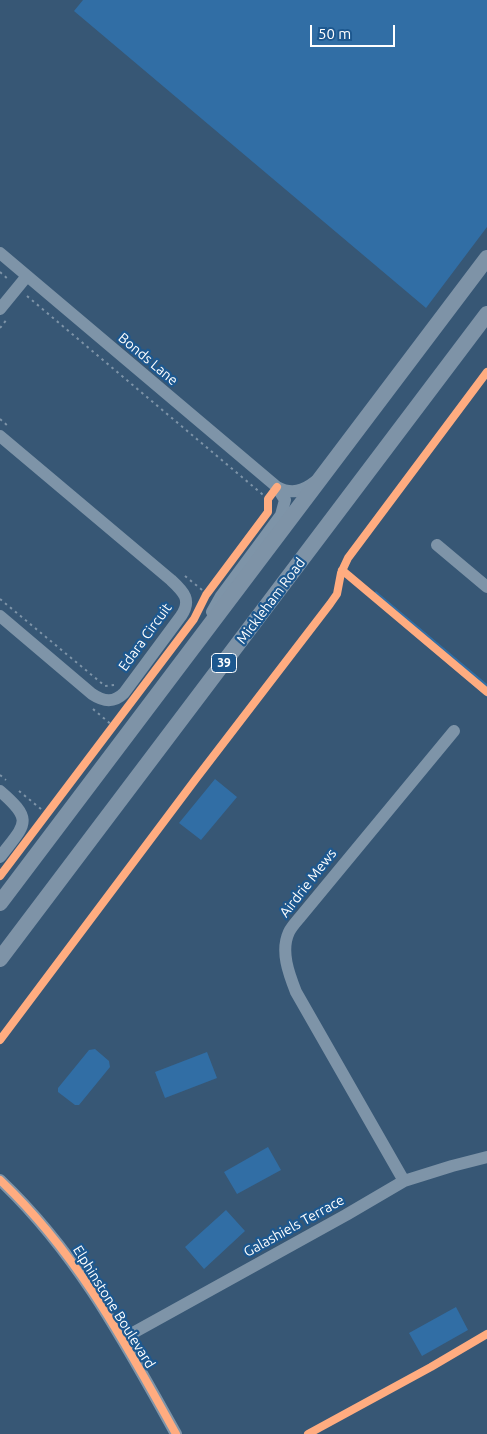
<!DOCTYPE html>
<html>
<head>
<meta charset="utf-8">
<style>
	body { margin:0 }
	#map { position:relative; width:487px; height:1434px; overflow:hidden; background:#375775; font-family:Ubuntu,sans-serif }
	canvas { display:block }
	.scale { position:absolute; left:310px; top:25px; width:85px; height:22px; box-sizing:border-box; border:2px solid #fff; border-top:0; padding-left:6px; font-size:15px; line-height:18px; white-space:nowrap; color:#fff; -webkit-text-stroke:4px #1d588f; paint-order:stroke }
</style>
</head>
<body>
<div id="map">
<canvas width="487" height="1434"></canvas>
<div class="scale">50 m</div>
</div>
<script>
const ctx = document.querySelector('canvas').getContext('2d');
ctx.lineJoin = 'round';
function paint(path, color) { ctx.fillStyle = color; ctx.fill(path, 'evenodd'); }
function strokePath(path, color, width, dash) { ctx.strokeStyle = color; ctx.lineWidth = width; ctx.lineCap = dash ? 'butt' : 'round'; ctx.setLineDash(dash || []); ctx.stroke(path); }
function drawText(font, color, halo, rows, align = 'center') {
  ctx.font = font + ' Ubuntu,sans-serif'; ctx.lineWidth = 4.5; ctx.setLineDash([]); ctx.textBaseline = 'middle'; ctx.strokeStyle = halo; ctx.fillStyle = color; for (const [text, x, y, turn = 0] of rows) {
    ctx.save(); ctx.translate(x, y); ctx.rotate((+turn || 0) * Math.PI / 180); ctx.textAlign = isNaN(turn) ? turn : align; if (halo) ctx.strokeText(text, 0, 0); ctx.fillText(text, 0, 0); ctx.restore();
  }
}
paint(new Path2D(`
	M83 0H487V227L426 308 74 11Z
	M376 591 487 684V697L370 598Z
	M215 779 237 797 201 840 179 823Z
	M95 1049 109 1061 110 1067 79 1105H75L58 1092V1088L89 1050Z
	M207 1052 217 1078 165 1098 155 1072Z
	M268 1147 281 1170 237 1194 224 1172Z
	M226 1210 245 1231 204 1269 185 1247Z
	M456 1307 468 1330 422 1356 409 1333Z`), '#316ea5');
strokePath(new Path2D(`
	M0 272 9 280
	M27 296 268 499
	M0 328 8 318
	M0 419 8 426
	M185 576 207 594
	M0 599 105 686 114 685
	M93 709 113 726
	M0 775 6 780
	M19 791 47 814`), '#7e94a8', 2, [2.5, 4]);
strokePath(new Path2D(`
	M0 253 277 487C292 495 303 491 316 481
	M0 309 27 276
	M0 436 171 580C184 592 192 600 181 616L124 693C114 703 104 702 92 694L0 616
	M437 545 487 587
	M212 612 221 596 281 515 285 500 277 487
	M0 791C35 821 25 824 0 857
	M0 1180C78 1254 124 1341 176 1434
	M404 1181 296 992C289 974 280 951 289 932 292 926 297 921 301 916L454 731
	M122 1339 346 1215 404 1181 452 1166 487 1157`), '#7e94a8', 12);
strokePath(new Path2D(`
	M0 903 487 258
	M0 959 487 314`), '#7e93a7', 16);
strokePath(new Path2D(`
	M342 570 487 692
	M0 876 194 619 206 595 268 512V499L277 487
	M0 1040 195 780 330 604 337 594 341 573 348 558 487 372
	M0 1180C78 1254 124 1341 176 1434
	M308 1434 431 1367 487 1334`), '#ffac80', 8);
for (const [x, y, w] of [
	[224,663,25]
]) { const box = new Path2D(); box.roundRect(x - w / 2, y - 9.5, w, 19, 4); ctx.fillStyle = '#1d588f'; ctx.fill(box); strokePath(box, '#fff', 1); }
drawText('bold 12px', '#fff', null, [
	["39",224,663]
]);
drawText('14px', '#fff', '#1d588f', [
	["Bonds Lane",148,359,40],
	["Mickleham Road",271,601,-53],
	["Edara Circuit",145,637,-54],
	["Airdrie Mews",308,883,-52],
	["Galashiels Terrace",294,1226,-29],
	["Elphinstone Boulevard",114,1307,58]
]);
</script>
</body>
</html>
